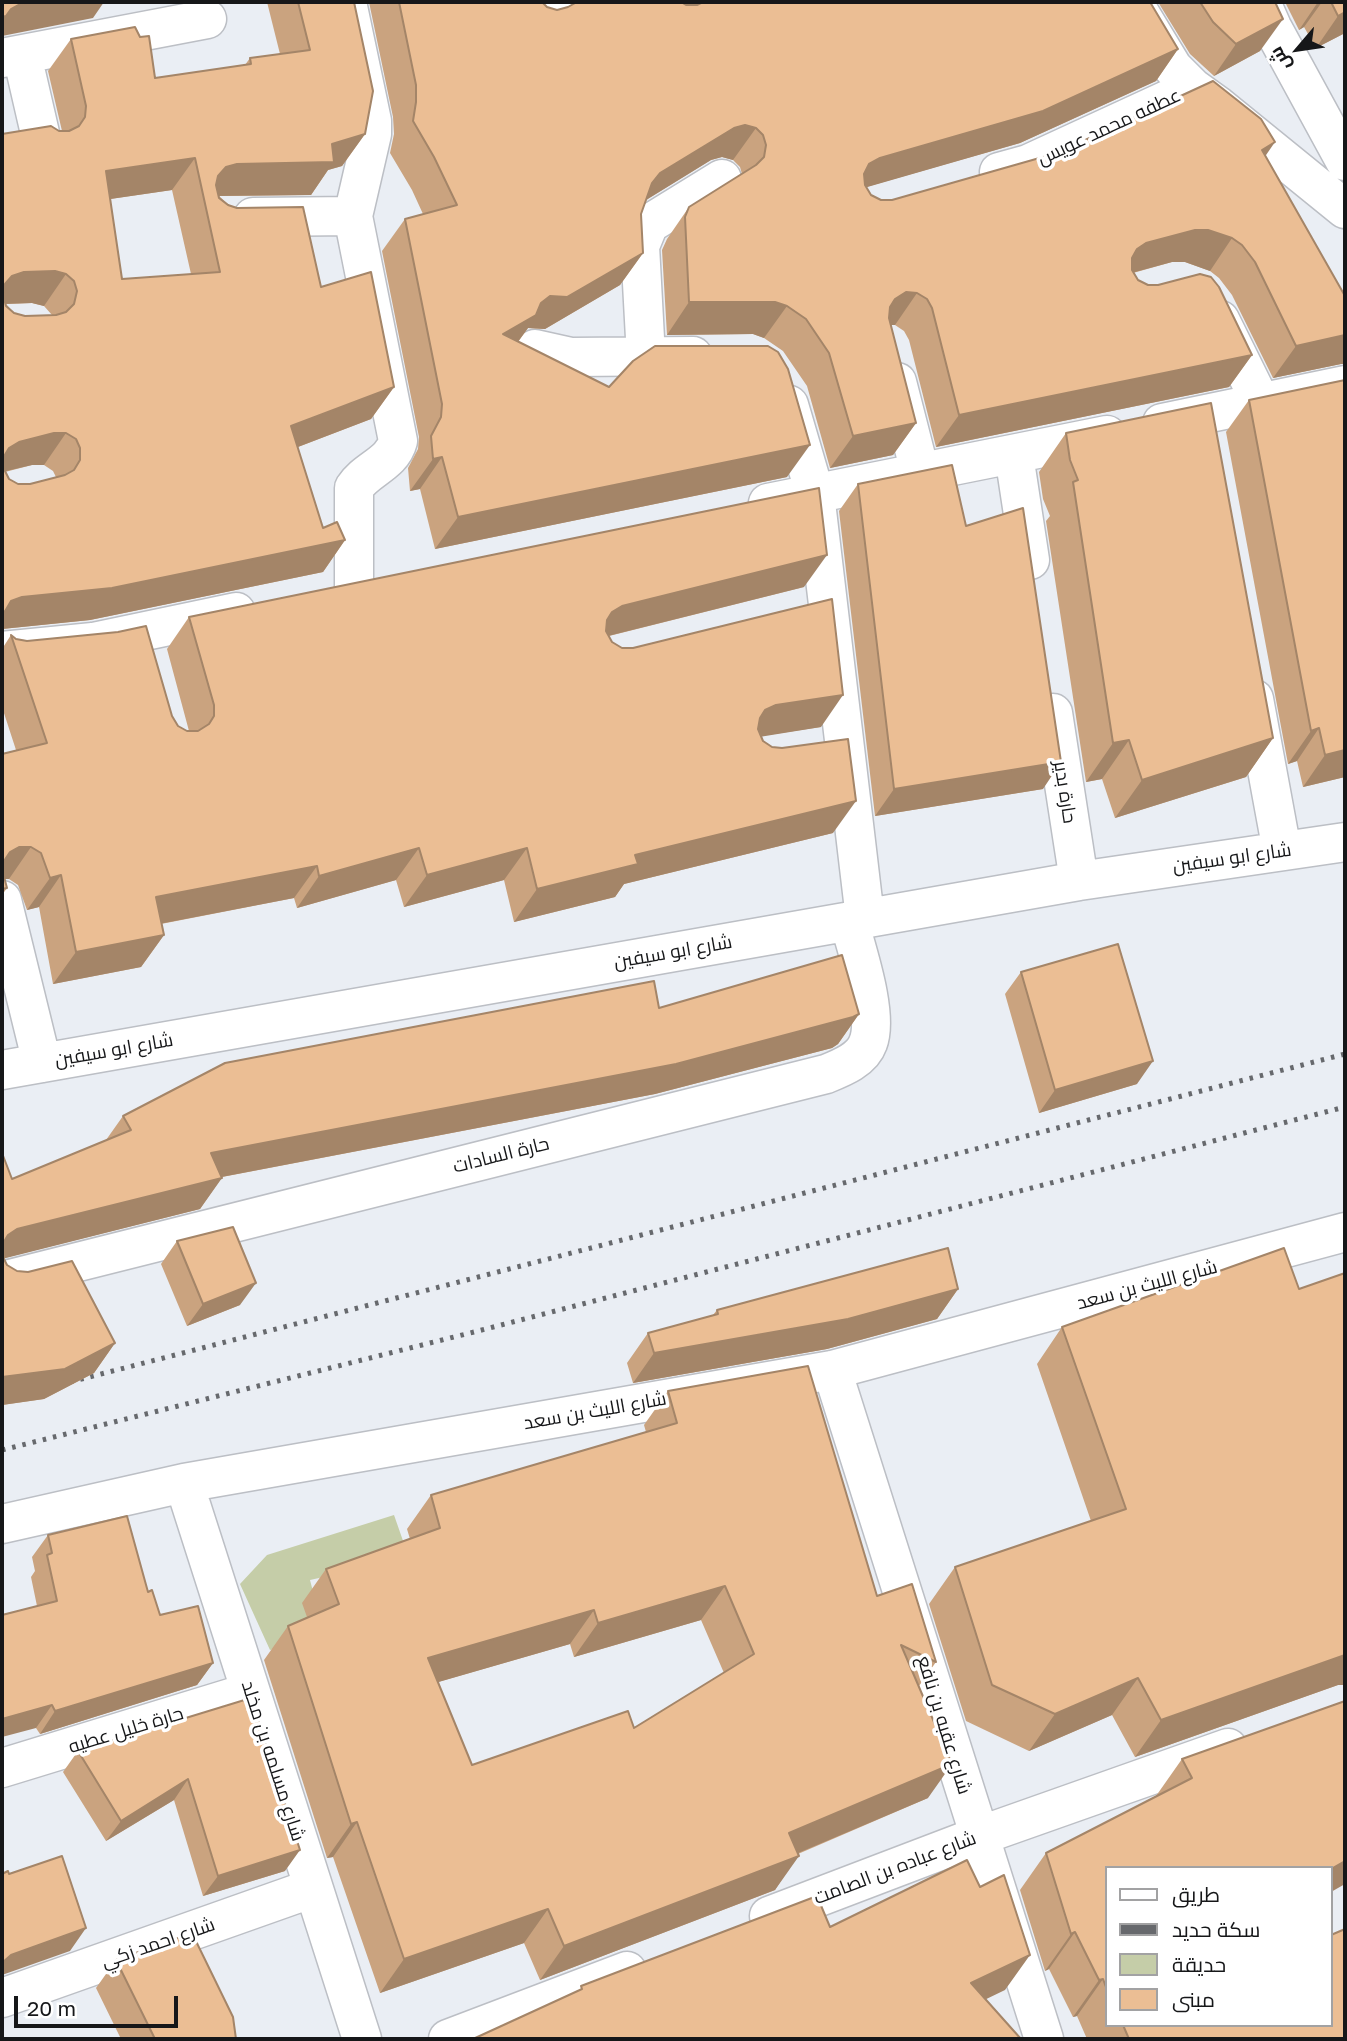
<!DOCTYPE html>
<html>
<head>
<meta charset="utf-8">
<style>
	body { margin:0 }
	#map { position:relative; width:1347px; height:2041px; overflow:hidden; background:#eaeef4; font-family:"Golos Text",Cairo,sans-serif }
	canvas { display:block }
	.frame { position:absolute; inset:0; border:4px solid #161719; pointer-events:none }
	.legend { position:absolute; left:1105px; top:1866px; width:228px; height:161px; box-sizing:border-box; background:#fff; border:2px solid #a2a2a3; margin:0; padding:9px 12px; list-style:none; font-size:21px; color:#161719 }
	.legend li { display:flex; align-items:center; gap:14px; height:35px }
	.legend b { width:35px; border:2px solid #a2a2a3 }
	.north { position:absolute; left:1263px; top:14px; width:70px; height:70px; -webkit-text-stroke:5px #fff; paint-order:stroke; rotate:241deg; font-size:19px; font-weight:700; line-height:28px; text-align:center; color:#161719 }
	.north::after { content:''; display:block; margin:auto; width:24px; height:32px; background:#161719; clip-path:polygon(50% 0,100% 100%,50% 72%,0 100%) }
	.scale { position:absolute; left:14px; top:1996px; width:164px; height:32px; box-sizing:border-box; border:4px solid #161719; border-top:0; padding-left:9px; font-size:21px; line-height:24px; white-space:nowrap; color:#161719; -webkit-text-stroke:5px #fff; paint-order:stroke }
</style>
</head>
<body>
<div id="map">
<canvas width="1347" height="2041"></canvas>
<div class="frame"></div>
<ul class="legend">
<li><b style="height:9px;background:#fff"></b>طريق</li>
<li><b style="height:9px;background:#67696d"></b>سكة حديد</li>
<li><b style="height:19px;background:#c5cda8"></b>حديقة</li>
<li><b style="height:19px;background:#ebbe94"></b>مبنى</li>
</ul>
<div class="north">ش</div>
<div class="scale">20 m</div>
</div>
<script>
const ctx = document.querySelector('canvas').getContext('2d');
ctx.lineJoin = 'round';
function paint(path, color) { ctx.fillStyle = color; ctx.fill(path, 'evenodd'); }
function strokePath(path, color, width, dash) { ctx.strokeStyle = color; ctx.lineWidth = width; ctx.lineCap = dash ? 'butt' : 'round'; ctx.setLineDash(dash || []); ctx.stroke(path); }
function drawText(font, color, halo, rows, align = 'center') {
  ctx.font = font + ' "Golos Text",Cairo,sans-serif'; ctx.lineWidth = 7; ctx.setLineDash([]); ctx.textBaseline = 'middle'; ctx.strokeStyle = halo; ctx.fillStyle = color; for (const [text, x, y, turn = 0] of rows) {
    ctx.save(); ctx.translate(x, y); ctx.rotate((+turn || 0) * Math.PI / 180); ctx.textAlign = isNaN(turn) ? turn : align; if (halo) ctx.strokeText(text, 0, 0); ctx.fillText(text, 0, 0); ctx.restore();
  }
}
paint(new Path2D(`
	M394 1515 409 1558 310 1580 320 1619 305 1641 270 1650 240 1584 267 1555Z`), '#c5cda8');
const minor = new Path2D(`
	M347 2 372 121V134L353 216 398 441C392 464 366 469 354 488V588
	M1133 2 1173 68 1193 88 1218 106 1345 209
	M1261 2 1272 27 1345 161
	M535 20 567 2
	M22 55 42 142
	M2 58 207 19
	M999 172 1028 164 1193 88
	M253 217 353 216
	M1220 320 1261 403
	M535 349 571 357 693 356
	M646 357 640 246 649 224 722 179
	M897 382 920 472
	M789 405 815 494 865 918
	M1162 423 1345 385
	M1014 455 1030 560
	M768 503 1107 435
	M2 651 93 642 236 612
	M1254 699 1282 851
	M1053 713 1079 881
	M2 900 42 1063
	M2 1070 1079 881 1345 842
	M2 1281 826 1074C841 1068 862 1060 868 1043 879 1015 857 951 849 921
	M832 1370 1044 2039
	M184 1483 362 2039
	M2 1524 184 1483 832 1370 1345 1232
	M2 1768 250 1692
	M769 1916 979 1836 1228 1748
	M2 1998 313 1888
	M448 2039 627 1971`);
strokePath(minor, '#bcbfc5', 41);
strokePath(minor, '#fff', 38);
strokePath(new Path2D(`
	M70 1382 1345 1054
	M2 1450 474 1332 1345 1107`), '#67696d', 5, [3.5, 7]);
paint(new Path2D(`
	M267 2H354L365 134 342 166 328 170 311 195 219 196 321 287 394 387 371 419 298 447 323 528 345 540 323 572 90 620 2 629V134L62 131 48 71 71 39 155 78 245 65 250 58 280 54ZM172 190 191 274 122 279 110 199ZM32 303 44 306 52 315 25 316 14 313 6 304ZM32 465H44L53 471 56 477 30 484H18L9 479 5 472Z
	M369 2H542L547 7 557 10 688 5 687 2H1150L1178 49 1156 81 1020 143 866 187 871 195 881 200H892L1265 156 1345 296V364H1341L1273 378 1232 295 1219 278 1210 271 1185 262H1172L1133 273 1138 280 1252 355 1229 387 936 447 909 340 904 331 895 325H891L916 423 893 455 830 468 807 386 783 351 764 338 753 334 667 335 662 250 667 239 689 207 742 174 740 167 733 160 722 157 711 160 646 200 641 214 643 253 620 285 545 329 528 328 518 342 787 477 435 549 420 489 410 491 408 468 418 449 419 437 382 251 405 219 423 214 412 190 390 153 394 134 393 117Z
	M1158 2H1275L1260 51 1214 76 1190 54Z
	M1285 2H1345V33L1316 48 1304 27 1299 30Z
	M1249 400 1345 777 1303 787 1297 761 1288 764 1226 432Z
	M1066 433 1273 738 1246 777 1115 818 1102 779 1086 782 1046 521 1050 516 1043 499 1039 472Z
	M858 484 966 526 1043 789 875 816 839 511Z
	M804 587 609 636 612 642 622 648 821 727 761 736 763 741 833 833 624 884 615 897 514 922 504 880 404 907 396 880 297 908 294 898 161 924 164 935 141 967 53 984 39 907 27 910 18 885 9 879H5L7 888 2 895V754L16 750 2 707V649L11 635 16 639 172 716 178 726 187 731H189L167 649 189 617Z
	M1021 972 1137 1084 1039 1113 1005 994Z
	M659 1008 859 1014 838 1044 832 1048 655 1094 222 1177 200 1209 4 1258 7 1265 115 1343 94 1373 44 1399 2 1405V1153L12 1179 106 1140 123 1116Z
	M177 1241 240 1305 187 1326 161 1264Z
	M958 1289 937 1319 827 1349 633 1383 627 1363 648 1333 713 1315 717 1310Z
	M1062 1327 1338 1685 1135 1757 1112 1715 1029 1751 966 1721 929 1604 955 1567 1091 1521 1037 1364Z
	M668 1391 877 1596 936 1662 919 1686 928 1798 798 1854 775 1890 540 1980 524 1943 380 1993 333 1857 327 1858 264 1660 288 1626 307 1617 302 1603 326 1569 410 1539 407 1529 431 1495 646 1432 644 1425ZM701 1620 724 1673 634 1728 472 1765 438 1682 570 1644 574 1657Z
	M48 1535 148 1592 160 1615 213 1663 197 1685 40 1734 36 1728 37 1606 31 1577 35 1571 32 1557Z
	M251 1698 285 1871 203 1896 174 1800 106 1841 63 1772 78 1751Z
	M1345 1701 1107 1868V2025H1331L1345 2039H1087L1077 2016 1073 2017 1049 1969 1045 1971 1020 1890 1046 1853 1156 1796 1182 1759Z
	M116 1960 236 2039H121L96 1988Z`), '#caa37f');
paint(new Path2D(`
	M34 2H104L93 18 2 36V17L11 9 20 4Z
	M1318 2H1322L1304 27 1299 30Z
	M1345 12V33L1316 48 1338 16Z
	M1283 19 1260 51 1214 76 1236 44Z
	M1178 49 1156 81 1020 143 857 190 869 164 880 158Z
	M745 125 756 128 733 160 722 157 711 160 638 205 652 183 660 173 734 128Z
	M365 134 342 166 328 170 311 195 214 196 203 200 218 176 226 167 237 164 332 144Z
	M1275 142 1253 174 1262 150Z
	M195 158 172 190 83 203 106 171Z
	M1195 230H1208L1232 238 1210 271 1185 262H1172L1124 275 1114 281 1137 249 1146 243Z
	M643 253 620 285 545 329 528 328 514 347 503 334 550 296Z
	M55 271 66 274 44 306 32 303 2 304 5 284 12 276 24 272Z
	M906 292 917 293 895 325H883L872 331 895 299Z
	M689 302H775L787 306 764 338 753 334 667 335Z
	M1345 335V364H1341L1273 378 1296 346Z
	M1252 355 1229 387 936 447 959 415Z
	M394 387 371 419 269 458 291 426Z
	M916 423 893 455 830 468 853 436Z
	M54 433H66L44 465H32L2 472V458L9 448 19 442Z
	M810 445 787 477 435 549 458 517Z
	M442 457 420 489 410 491 433 459Z
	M345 540 323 572 90 620 2 629V617L11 601 22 597Z
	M827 555 804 587 600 638 589 644 612 612 622 606Z
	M843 695 821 727 753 738 743 742 765 710 776 705Z
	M1319 728 1297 761 1288 764 1311 731Z
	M1273 738 1246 777 1115 818 1142 780Z
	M1129 740 1102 779 1086 782 1113 743Z
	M1345 750V777L1303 787 1325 755Z
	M1061 762 1043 789 875 816 894 789Z
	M856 801 833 833 624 884 615 897 514 922 537 889 635 855Z
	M19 847H31L9 879H2V863L10 852Z
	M419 848 396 880 297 908 319 876Z
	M527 848 504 880 404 907 427 875Z
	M317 866 294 898 133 929 156 897Z
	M61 875 39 907 27 910 50 878Z
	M164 935 141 967 53 984 76 952Z
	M859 1014 838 1044 832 1048 655 1094 190 1183 211 1153Z
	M1153 1061 1137 1084 1039 1113 1055 1090Z
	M222 1178 200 1209 2 1259V1244L8 1235 17 1229Z
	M256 1283 240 1305 187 1326 203 1304Z
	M958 1289 937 1319 827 1349 633 1383 654 1353Z
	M115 1343 94 1373 44 1399 2 1405V1377Z
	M725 1586 701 1620 574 1657 598 1623Z
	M594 1610 570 1644 404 1692 428 1658Z
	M1345 1655V1685H1338L1135 1757 1161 1720Z
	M213 1663 197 1685 40 1734 55 1711Z
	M1138 1678 1112 1715 1029 1751 1055 1714Z
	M52 1705 36 1728 2 1737V1719Z
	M952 1764 928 1798 765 1867 789 1833Z
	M188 1779 174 1800 106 1841 121 1821Z
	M357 1822 333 1857 327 1858 351 1824Z
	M300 1850 285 1871 203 1896 218 1876Z
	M799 1856 775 1890 540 1980 564 1946Z
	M1345 1861V1884L1331 1892V1869Z
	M548 1909 524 1943 380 1993 404 1959Z
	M86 1928 70 1951 2 1975V1963L11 1955Z
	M1075 1932 1049 1969 1045 1971 1071 1934Z
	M1030 1955 1005 1990 947 2018 971 1983Z
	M1103 1979 1077 2016 1073 2017 1099 1980Z`), '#a48568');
const building = new Path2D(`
	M2 2H34L20 4 11 9 6 16 2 17Z
	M298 2H354L373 91 365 134 332 144 334 162 237 164 226 167 218 176 216 185 219 198 228 205 237 208 303 207 321 287 371 272 394 387 291 426 323 528 337 522 345 540 112 588 22 597 11 601 4 613 2 607V134L51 126 59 131H69L79 126 85 117 86 106 71 39 135 27 140 37 149 36 155 78 251 64 250 58 310 50ZM195 158 220 272 122 279 106 171ZM55 271 66 274 74 281 77 291 74 304 66 312 56 315 25 316 14 313 6 306 3 295 5 284 12 276 24 272ZM54 433H66L76 439 80 448V460L74 470 65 475 30 484H18L9 479 4 469 3 458 9 448 19 442Z
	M399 2H542L547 7 557 10 568 7 577 2H681L686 5H697L703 2H1150L1178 49 1043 111 880 158 869 164 864 174 865 185 871 195 881 200H892L1057 153 1213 81 1261 119 1275 142 1262 150 1345 296V335L1296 346 1255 262 1242 245 1232 238 1208 230H1195L1146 243 1137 249 1132 258V270L1138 280 1148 285H1158L1200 274 1211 277 1219 287 1252 355 959 415 932 308 927 299 917 293 906 292 895 299 890 307 889 318 916 423 853 436 829 353 806 319 787 306 775 302H689L685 217 689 207 756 165 764 157 766 145 763 135 756 128 745 125 734 128 660 173 652 183 641 214 643 253 567 297 550 296 541 303 536 315 503 334 609 387 633 361 655 346H768L778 352 788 369 810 445 458 517 442 457 433 459 431 436 441 417 442 404 405 219 457 205 434 157 413 121 416 102V85Z
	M1200 2H1275L1283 19 1236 44 1213 22Z
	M1331 2H1345V12L1338 16Z
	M1345 380V750L1325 755 1319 728 1311 731 1249 400Z
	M1211 403 1273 738 1142 780 1129 740 1113 743 1073 482 1078 480 1070 460 1066 433Z
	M952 465 966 526 1023 508 1061 762 894 789 858 484Z
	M819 488 827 555 622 606 612 612 607 620 606 631 612 642 622 648H633L832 599 843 695 776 705 765 710 760 718 758 729 763 741 772 747 782 748 848 739 856 801 635 855 638 864 537 889 527 848 427 875 419 848 319 876 317 866 156 897 164 935 76 952 61 875 50 878 41 853 31 847H19L10 852 4 861 3 873 7 888 2 889V754L47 743 11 635 16 639 27 641 118 632 146 626 172 716 178 726 187 731H198L209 724 214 716V705L189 617Z
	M1118 944 1153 1061 1055 1090 1021 972Z
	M842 955 859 1014 853 1017 676 1064 211 1153 222 1178 17 1229 8 1235 2 1245V1255L7 1265 17 1271 28 1272 72 1261 115 1343 65 1369 2 1377V1153L12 1179 131 1130 123 1116 225 1063 654 981 659 1008Z
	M233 1227 256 1283 203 1304 177 1241Z
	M948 1248 958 1289 848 1319 654 1353 648 1333 718 1314 717 1310Z
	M1284 1248 1299 1289 1345 1273V1655L1161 1720 1138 1678 1055 1714 992 1685 955 1567 1126 1509 1062 1327Z
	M808 1366 877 1596 912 1584 936 1662 901 1645 952 1764 789 1833 799 1856 564 1946 548 1909 404 1959 357 1822 351 1824 288 1626 339 1604 326 1569 440 1528 431 1495 677 1423 668 1391ZM725 1586 754 1654 634 1728 628 1711 472 1765 428 1658 594 1610 598 1623Z
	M127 1516 148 1592 152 1590 160 1615 198 1606 213 1663 55 1711 52 1705 2 1719V1615L57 1601 47 1555 52 1553 48 1535Z
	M251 1698 300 1850 218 1876 188 1779 121 1821 78 1751Z
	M1345 1701V1861L1331 1869 1107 1868V1990L1103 1979 1099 1980 1075 1932 1071 1934 1046 1853 1192 1778 1182 1759Z
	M62 1856 86 1928 11 1955 2 1963V1874L8 1871 9 1874Z
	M967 1860 980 1887 1004 1875 1030 1955 971 1983 1021 2039H473L582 1989 581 1986 817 1896 830 1927Z
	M1345 1929V2039H1129L1123 2025H1331V1935Z
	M192 1933 233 2017 236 2039H155L116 1960Z`);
paint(building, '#ebbe94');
strokePath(building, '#a48568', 2);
drawText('19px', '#161719', '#fff', [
	["عطفه محمد عويس",1109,127,-25],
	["حارة بدير",1065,792,81],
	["شارع ابو سيفين",1232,858,-8],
	["شارع ابو سيفين",673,952,-10],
	["شارع ابو سيفين",114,1050,-10],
	["حارة السادات",501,1155,-14],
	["شارع الليث بن سعد",1147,1285,-15],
	["شارع الليث بن سعد",595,1411,-10],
	["شارع عقبه بن نافع",944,1725,73],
	["حارة خليل عطيه",126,1730,-17],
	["شارع مسلمه بن مخلد",273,1761,72],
	["شارع عباده بن الصامت",895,1868,-21],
	["شارع احمد زكي",158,1943,-19]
]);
</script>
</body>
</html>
